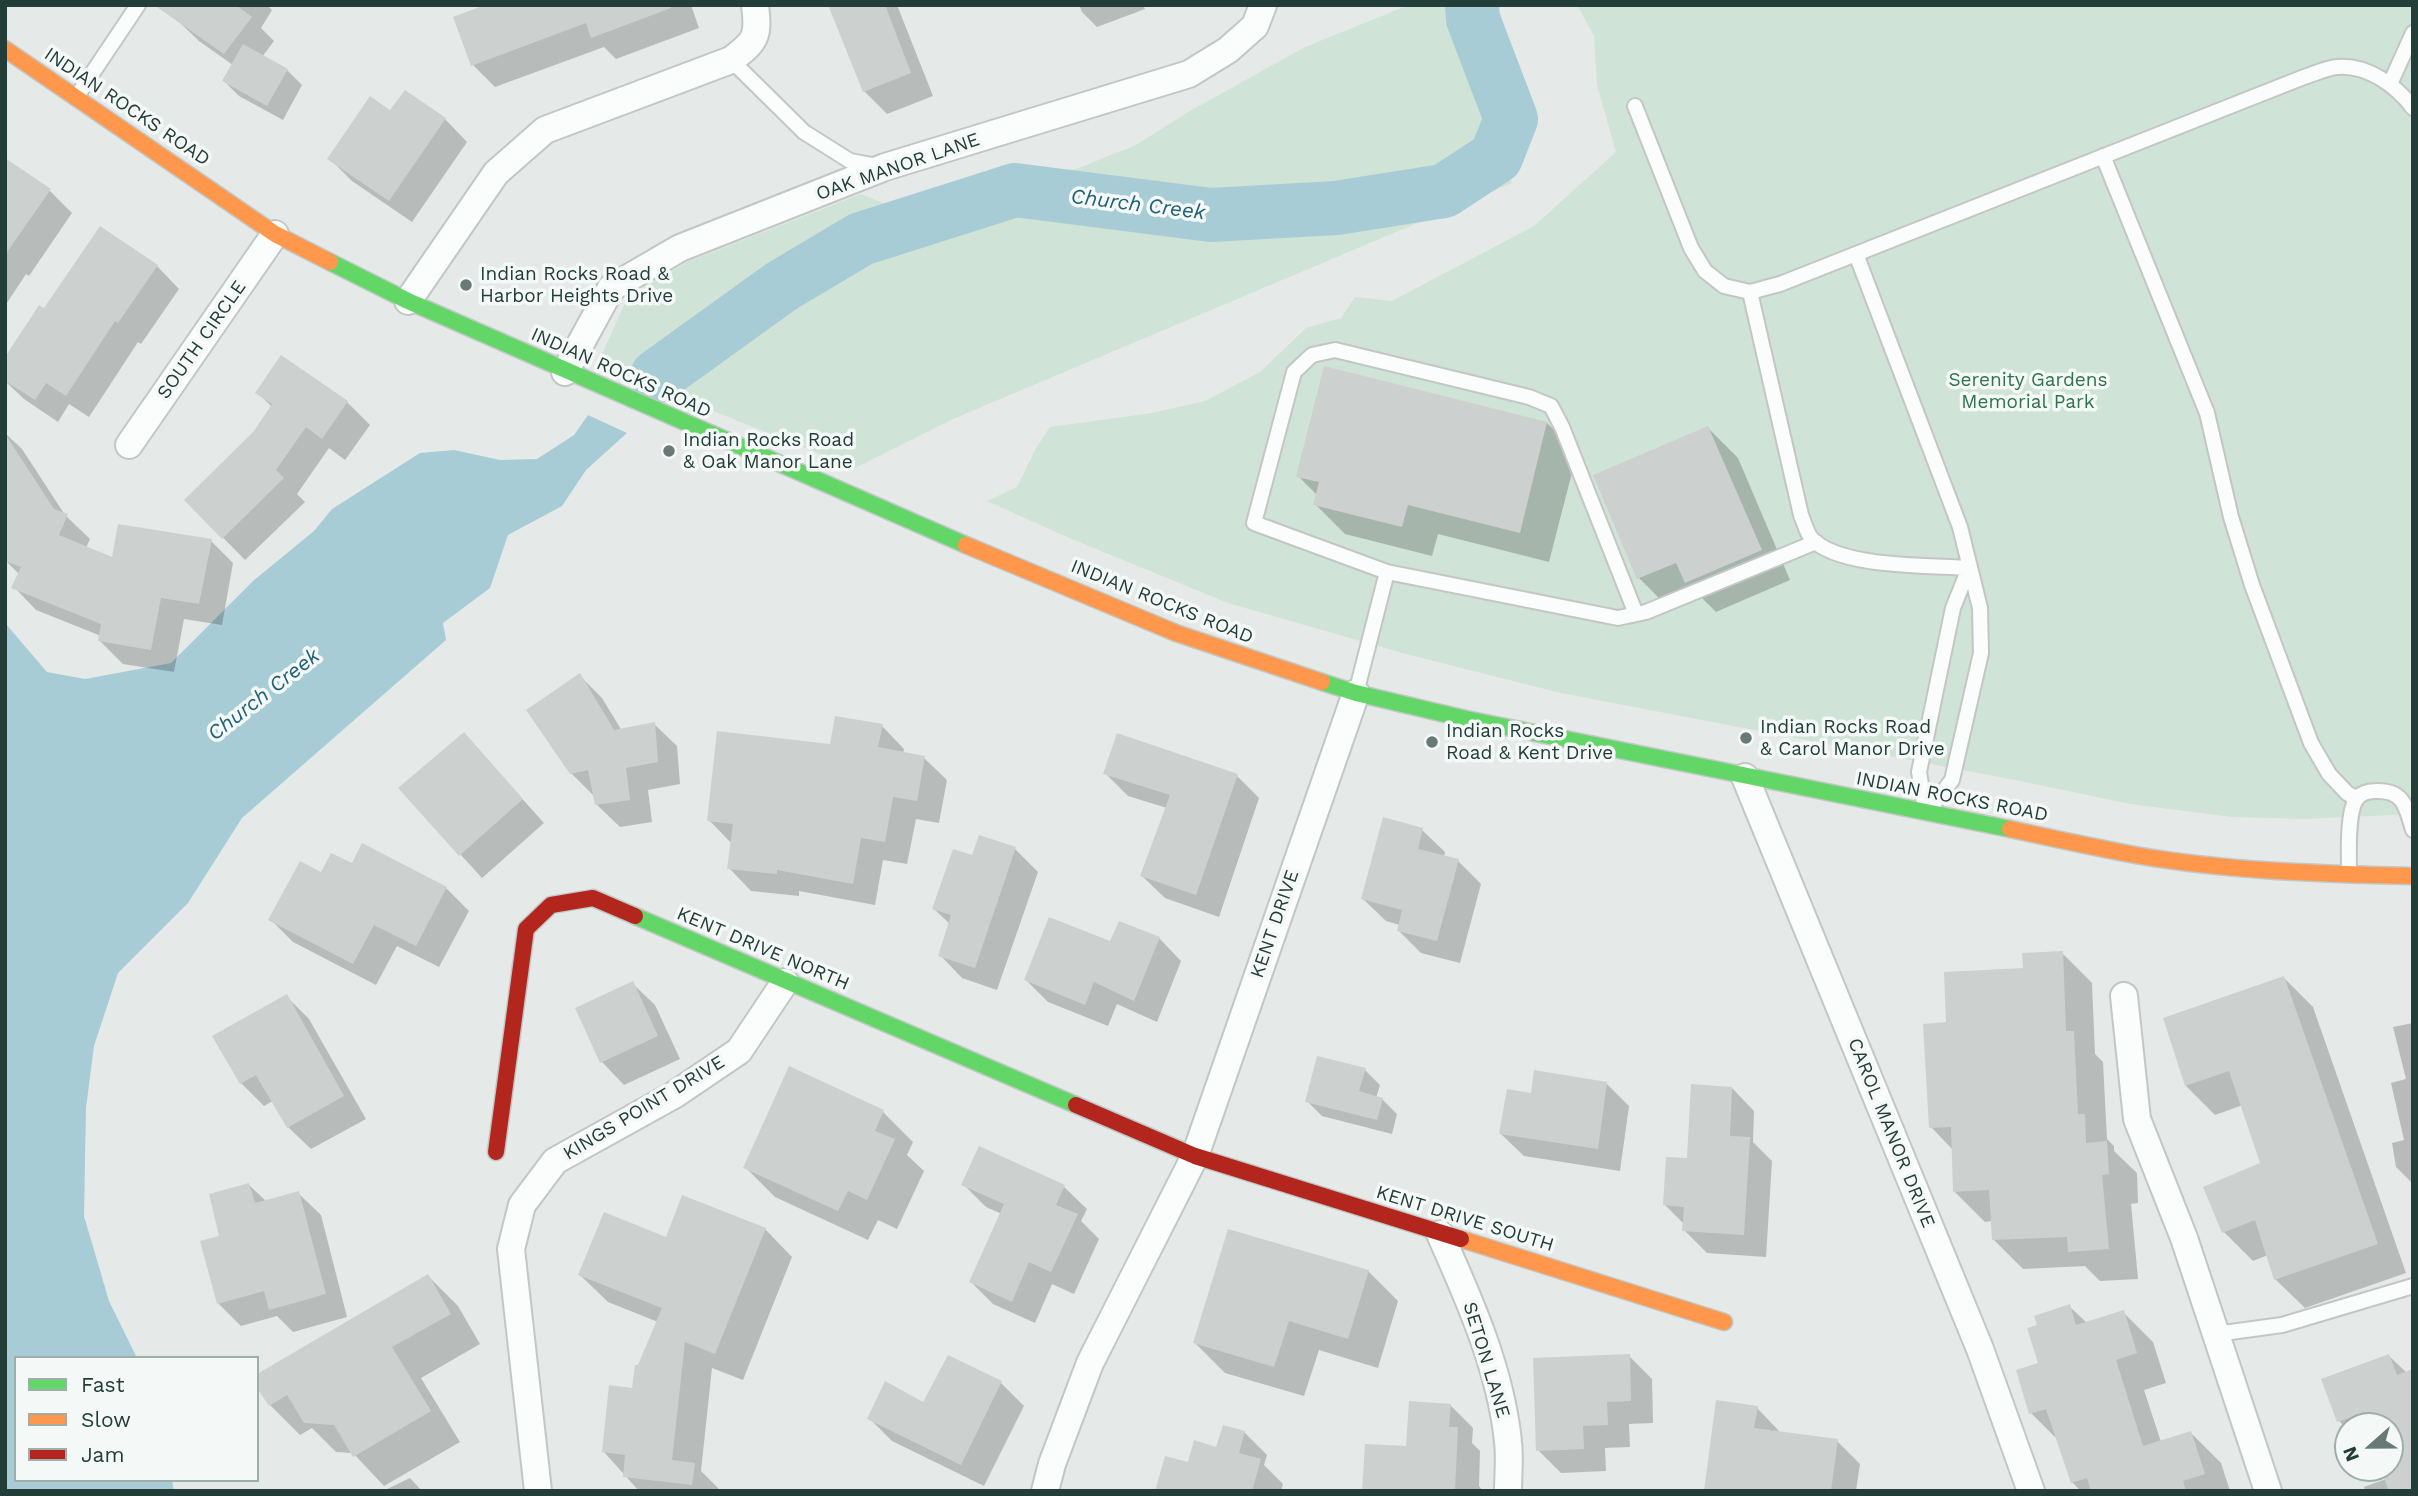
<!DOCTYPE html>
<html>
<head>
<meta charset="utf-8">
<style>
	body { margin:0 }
	#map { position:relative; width:2418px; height:1496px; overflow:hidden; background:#e5eae8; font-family:"Work Sans",sans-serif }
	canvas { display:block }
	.frame { position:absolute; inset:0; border:7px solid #233d38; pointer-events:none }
	.legend { position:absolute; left:14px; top:1356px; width:245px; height:126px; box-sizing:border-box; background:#f4f9f7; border:2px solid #a0aeab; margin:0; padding:9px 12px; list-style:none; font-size:21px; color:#233d38 }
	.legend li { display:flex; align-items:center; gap:14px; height:35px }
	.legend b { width:35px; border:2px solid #a0aeab }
	.north { position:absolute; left:2334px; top:1412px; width:70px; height:70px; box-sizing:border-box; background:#f4f9f7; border:2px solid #a0aeab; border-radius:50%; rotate:249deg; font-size:19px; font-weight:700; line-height:28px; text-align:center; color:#233d38 }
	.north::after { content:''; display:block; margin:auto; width:24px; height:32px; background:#677a76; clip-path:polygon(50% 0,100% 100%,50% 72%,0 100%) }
</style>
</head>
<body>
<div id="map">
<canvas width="2418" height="1496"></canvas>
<div class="frame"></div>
<ul class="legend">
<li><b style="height:9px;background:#63d668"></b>Fast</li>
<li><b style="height:9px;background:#ff974d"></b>Slow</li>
<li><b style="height:9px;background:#b3261e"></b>Jam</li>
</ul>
<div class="north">N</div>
</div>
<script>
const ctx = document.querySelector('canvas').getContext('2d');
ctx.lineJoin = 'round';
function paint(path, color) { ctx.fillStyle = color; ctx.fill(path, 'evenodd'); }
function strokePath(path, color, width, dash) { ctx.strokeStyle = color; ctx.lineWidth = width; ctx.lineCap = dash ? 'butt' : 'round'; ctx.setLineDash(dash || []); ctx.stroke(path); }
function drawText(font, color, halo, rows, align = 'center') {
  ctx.font = font + ' "Work Sans",sans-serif'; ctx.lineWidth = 7; ctx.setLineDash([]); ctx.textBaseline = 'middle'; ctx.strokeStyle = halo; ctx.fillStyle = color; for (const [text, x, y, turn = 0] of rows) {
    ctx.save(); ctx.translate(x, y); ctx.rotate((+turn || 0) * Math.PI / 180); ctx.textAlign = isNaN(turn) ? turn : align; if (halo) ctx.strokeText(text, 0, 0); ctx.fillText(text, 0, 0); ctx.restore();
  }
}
paint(new Path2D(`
	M1409 5H1448L1512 183 953 419 855 468 701 406 602 354 628 296 687 262 861 194 915 216 1026 189 1136 145 1190 111 1305 47Z
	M1577 5H2413V814L2304 819 2232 817 2130 804 2020 781 1561 693 1402 653 1228 603 1067 537 987 501 1017 487 1036 448 1050 427 1152 413 1205 401 1260 372 1306 328 1341 318 1355 297 1392 301 1534 226 1616 152 1597 85 1594 36Z`), '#cfe3d6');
paint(new Path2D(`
	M588 415 627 433 586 470 562 506 508 535 490 588 443 623 446 640 242 818 188 903 118 973 94 1046 86 1108 84 1216 109 1301 137 1358H16V1480H172L174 1491H5V623L47 672 85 679 171 663 253 581 314 531 332 509 420 453 454 450 500 460 537 459 574 435Z`), '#a8ccd6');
paint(new Path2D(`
	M173 5H267L272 10 261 28 274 41 262 57 287 70 302 85 283 120 239 96 224 81 233 65 199 41 175 18Z
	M572 5H691L699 28 616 59 604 47 495 87 473 65Z
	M830 5H897L933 96 887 114 864 91Z
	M1079 5H1143L1145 9 1097 27 1082 12Z
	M391 113 445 119 467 142 412 222 352 181 329 158Z
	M5 160 50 191 72 213 29 276 26 274 5 306Z
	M157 266 179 289 141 344 138 342 89 417 69 404 58 422 24 399 5 381 44 311Z
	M258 393 347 402 370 425 345 460 329 448 297 494 305 502 245 560 186 500 255 432 272 407Z
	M1547 423 1577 453 1549 562 1438 534 1432 556 1345 534 1315 504 1317 495 1298 476Z
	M1708 428 1738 458 1790 580 1716 612 1699 595 1669 608 1639 578Z
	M5 433 22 449 65 515 90 539 86 548 114 559 211 541 233 563 222 625 184 619 174 672 123 664 100 641 101 636 36 610 14 587 19 574 5 560Z
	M579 675 602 698 622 731 654 724 677 746 680 784 648 790 652 822 620 827 597 805 594 796 571 773Z
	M882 726 904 749 903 754 924 758 947 780 939 823 916 819 907 864 883 860 875 905 799 891V896L751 891 729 868 732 844 709 820 831 746Z
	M464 734 544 823 482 878 400 788Z
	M1105 773 1237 776 1259 798 1219 917 1165 898 1142 876 1167 808 1128 796Z
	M1422 830 1445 852 1444 857 1458 861 1481 884 1460 963 1421 953 1398 930 1400 925 1386 921 1363 899Z
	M1015 849 1038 872 997 990 962 978 940 955 950 924 934 909 973 857Z
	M352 866 446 888 469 911 439 967 397 946 376 985 293 942 271 920 321 875Z
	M1159 938 1181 961 1157 1022 1117 1004 1108 1026 1048 1002 1026 980 1111 944Z
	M2062 953 2092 983 2095 1054 2103 1062 2107 1139 2114 1146V1151L2137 1173 2138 1203 2131 1204 2138 1279 2100 1281 2085 1266 2023 1269 1993 1239 1992 1221 1985 1222 1955 1192 1953 1150 1931 1127 1948 1024 2024 969Z
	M2284 978 2313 1007 2406 1273 2305 1308 2275 1279 2268 1255 2253 1261 2224 1232 2263 1164 2243 1105 2215 1115 2186 1086Z
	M632 983 655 1005 680 1059 624 1085 602 1062Z
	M287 997 309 1019 366 1119 311 1149 288 1127 273 1101 264 1106 241 1083Z
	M2413 1023V1184L2396 1167 2392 1143 2404 1140 2391 1083 2406 1079 2393 1027Z
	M789 1069 883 1112 913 1142 907 1155 924 1171 897 1229 878 1220 868 1240 775 1197 745 1167Z
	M1365 1070 1380 1085 1376 1098 1382 1099 1397 1114 1392 1134 1322 1116 1307 1101Z
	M1606 1083 1629 1106 1620 1171 1524 1156 1501 1134Z
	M1732 1088 1754 1111 1753 1142 1772 1161 1766 1257 1707 1253 1684 1230V1224L1665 1205 1689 1160Z
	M963 1184 1064 1187 1087 1209 1081 1221 1099 1239 1074 1294 1052 1284 1035 1323 993 1304 971 1282 1002 1214 986 1207Z
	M249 1185 266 1201 298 1193 321 1215 347 1317 293 1332 277 1316 241 1326 219 1304 203 1242 222 1237Z
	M765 1229 792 1257 743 1380 712 1368 701 1471 721 1491H639L604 1452 634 1390 639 1367 658 1322 608 1302 580 1275 667 1239Z
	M1368 1271 1398 1301 1378 1368 1319 1350 1304 1396 1225 1373 1195 1343Z
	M428 1276 458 1306 480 1344 421 1378 460 1442 384 1486 353 1453 336 1452 312 1428 300 1435 270 1405Z
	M2069 1306 2087 1323 2123 1312 2153 1342 2166 1383 2144 1390 2161 1442 2191 1433 2221 1463 2230 1491H2081L2072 1482 2058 1440 2031 1413 2040 1365 2039 1326Z
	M1629 1356 1652 1379 1653 1423 1629 1424 1630 1447 1605 1448 1606 1471 1561 1473 1538 1450Z
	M2389 1356 2407 1373 2413 1491H2365L2364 1487 2386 1479 2382 1468H2390V1426H2348V1430L2339 1421Z
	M1001 1383 1024 1406 984 1486 892 1441 869 1418Z
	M1450 1405 1473 1428 1472 1443 1480 1451 1479 1486 1483 1491H1364Z
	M1757 1408 1779 1431V1433L1837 1441 1860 1464 1856 1491H1705Z
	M1244 1432 1267 1455 1264 1465 1283 1484 1281 1491H1157L1189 1464Z
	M410 1478 422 1491H383Z`), '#0003');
strokePath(new Path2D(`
	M657 376 782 286 861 239 1015 190 1211 215 1336 208 1444 191 1496 157 1511 119 1473 19 1472 5`), '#a8ccd6', 54);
paint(new Path2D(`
	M154 5H236L252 17 224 54Z
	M485 5H670L671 8 591 38 586 23 471 66 453 17Z
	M828 5H885L911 73 863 92Z
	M243 44 288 69 267 106 222 81Z
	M405 90 446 118 389 201 327 159 370 96 390 110Z
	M5 158 51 189 5 255Z
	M100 226 158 265 118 323 115 321 66 396 46 383 35 400 5 381V357L39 305 44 308Z
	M281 355 348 401 322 439 306 427 276 470 284 478 222 539 184 500 254 431 272 404 255 393Z
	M1324 366 1547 422 1520 533 1408 505 1402 527 1313 505 1319 482 1296 477Z
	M1708 426 1762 550 1685 583 1676 563 1637 579 1593 475Z
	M5 434 54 509 68 514 59 535 112 557 118 524 212 539 199 604 161 598 151 650 98 641 101 624 11 588 21 567 5 561Z
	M580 673 614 730 655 722 658 762 626 768 630 800 595 805 588 770 570 774 526 710Z
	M835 716 883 724 878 747 925 756 917 801 893 797 885 842 861 838 853 884 777 870V874L727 869 733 824 707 821 717 731 830 744Z
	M464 732 523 799 459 856 398 788Z
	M1117 733 1238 774 1196 895 1140 876 1170 795 1103 774Z
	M1383 817 1423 828 1418 849 1459 859 1437 941 1397 931 1402 910 1361 899Z
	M979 835 1016 847 975 968 938 956 951 915 932 909 953 849 972 855Z
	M362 843 447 887 416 946 374 925 353 964 268 920 300 861 321 872 331 853 352 863Z
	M1049 917 1110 941 1119 921 1160 937 1134 1001 1094 982 1085 1005 1024 980Z
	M2063 951 2066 1031H2074L2078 1114H2085L2086 1143 2107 1141 2109 1174 2102 1175 2109 1249 2068 1252 2067 1237 1992 1240 1989 1190 1953 1192 1951 1127 1929 1128 1923 1024 1946 1022 1944 972 2023 968 2022 953Z
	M2284 976 2378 1244 2274 1280 2255 1220 2222 1233 2203 1187 2260 1163 2229 1071 2185 1086 2163 1018Z
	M633 981 658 1036 600 1063 575 1008Z
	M287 994 344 1096 287 1128 256 1075 240 1084 212 1036Z
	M1317 1056 1366 1068 1359 1091 1383 1098 1377 1120 1305 1102Z
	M789 1066 884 1110 875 1131 895 1139 867 1200 848 1191 838 1211 743 1168Z
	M1534 1070 1607 1082 1598 1149 1499 1134 1507 1089 1531 1093Z
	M1691 1084 1732 1087 1730 1136 1750 1137 1744 1235 1682 1231 1684 1207 1663 1205 1666 1157 1687 1158Z
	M979 1146 1065 1185 1056 1205 1078 1214 1051 1272 1029 1262 1012 1302 969 1282 1004 1204 961 1185Z
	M249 1183 255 1203 299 1191 326 1294 269 1310 264 1291 217 1304 200 1241 219 1236 209 1194Z
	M682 1195 766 1228 715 1354 685 1342 672 1460 695 1463 692 1485 623 1477 625 1455 602 1452 609 1385 632 1388 635 1365H638L662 1308 578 1275 604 1212 666 1237Z
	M1228 1229 1369 1270 1348 1339 1289 1321 1274 1367 1193 1343Z
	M428 1274 451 1314 392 1347 431 1411 353 1457 334 1425 304 1423 287 1395 269 1406 257 1388V1374Z
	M2070 1304 2076 1325 2124 1310 2137 1353 2116 1360 2143 1446 2191 1431 2205 1474 2183 1481 2186 1491H2091L2087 1478 2071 1483 2046 1409 2029 1414 2016 1370 2038 1363 2027 1328 2037 1325 2034 1316Z
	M1630 1354 1631 1401 1607 1402 1608 1425 1583 1426 1584 1449 1536 1451 1533 1358Z
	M2389 1354 2397 1375 2413 1369V1491H2389L2380 1468H2390V1426H2365L2360 1414 2337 1422 2321 1379Z
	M948 1355 1002 1381 961 1465 867 1419 885 1381 923 1402Z
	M1716 1400 1758 1406 1754 1428 1838 1439 1831 1491H1704Z
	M1409 1401 1451 1404 1449 1427H1458L1455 1491H1362L1365 1444 1406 1446Z
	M1223 1425 1245 1431 1239 1453 1261 1459 1252 1491H1155L1165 1456 1188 1462 1194 1440 1216 1447Z`), '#ccd1cf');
const lane = new Path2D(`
	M731 60 804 132 850 161 877 166
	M2390 84 2413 33
	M77 96 138 5
	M1635 106 1691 248 1705 271 1724 286 1750 292 1780 284 2304 77C2314 74 2326 68 2337 67 2366 64 2396 85 2413 108
	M2103 156 2207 413 2231 517 2252 585 2311 743 2329 774 2347 793 2357 799
	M1856 254 1960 527 1980 608 1981 653 1952 780 1929 810
	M1750 292 1801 515C1804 522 1807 534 1812 539 1840 568 1929 565 1969 568
	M1636 614 1562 427 1551 406 1529 397 1335 350 1312 355 1294 372 1254 523 1387 572 1618 618 1646 612 1816 542
	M1356 693 1387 572
	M1925 809 1919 772 1953 608 1969 568
	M2349 871C2349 853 2347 815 2356 799 2361 793 2369 791 2376 791 2404 790 2406 807 2413 830
	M2216 1334 2282 1325 2413 1286`);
const street = new Path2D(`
	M408 301 496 173 545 130 731 60C756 41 759 37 755 5
	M565 372 611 288 680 248 885 167 1189 74 1228 50 1255 26 1263 5
	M129 445 275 234
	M1745 777 1980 1349 2031 1491
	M2124 996 2137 1119 2184 1238 2268 1491
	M1440 1234C1469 1299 1501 1370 1508 1442 1510 1458 1508 1475 1508 1491
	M538 1491 511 1249 522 1205 555 1161 674 1095 739 1051 785 982
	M1045 1491 1052 1464 1090 1363 1195 1156 1356 693`);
const fast = new Path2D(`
	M330 262 408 301 966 545
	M1322 682 1356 693 1466 719 2010 829
	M635 916 1076 1105`);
const slow = new Path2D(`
	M5 49 275 234 330 262
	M966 545 1176 633 1322 682
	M2010 829C2051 838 2093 847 2135 855 2226 871 2321 874 2413 876
	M1461 1239 1724 1322`);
const jam = new Path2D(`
	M1076 1105 1195 1156 1461 1239
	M496 1152 526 929 551 905 593 898 635 916`);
strokePath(lane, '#c2c7c5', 18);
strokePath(street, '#c2c7c5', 30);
strokePath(fast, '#c1c8c6', 19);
strokePath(slow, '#c1c8c6', 19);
strokePath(jam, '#c1c8c6', 19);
strokePath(lane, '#fbfcfc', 14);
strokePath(street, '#fbfcfc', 26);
strokePath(fast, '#63d668', 16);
strokePath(slow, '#ff974d', 16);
strokePath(jam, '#b3261e', 16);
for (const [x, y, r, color] of [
	[466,285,7,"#677a76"],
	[669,451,7,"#677a76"],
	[1746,738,7,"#677a76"],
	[1432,742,7,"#677a76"]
]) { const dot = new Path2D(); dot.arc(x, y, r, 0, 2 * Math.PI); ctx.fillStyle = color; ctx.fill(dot); strokePath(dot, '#f4f9f7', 2.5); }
drawText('19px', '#233d38', '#f4f9f7', [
	["INDIAN ROCKS ROAD",127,107,34],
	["OAK MANOR LANE",898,167,-19],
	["SOUTH CIRCLE",202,340,-55],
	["INDIAN ROCKS ROAD",621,373,24],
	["INDIAN ROCKS ROAD",1162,602,22],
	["INDIAN ROCKS ROAD",1952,797,11],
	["KENT DRIVE",1275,924,-71],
	["KENT DRIVE NORTH",763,949,23],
	["KINGS POINT DRIVE",644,1108,-31],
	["CAROL MANOR DRIVE",1891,1133,68],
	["KENT DRIVE SOUTH",1465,1219,17],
	["SETON LANE",1486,1360,73]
]);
drawText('19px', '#233d38', '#f4f9f7', [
	["Indian Rocks Road &",480,274],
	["Harbor Heights Drive",480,296],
	["Indian Rocks Road",683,440],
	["& Oak Manor Lane",683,462],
	["Indian Rocks Road",1760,727],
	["& Carol Manor Drive",1760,749],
	["Indian Rocks",1446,731],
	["Road & Kent Drive",1446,753]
], 'left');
drawText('19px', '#2f724f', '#f4f9f7', [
	["Serenity Gardens",2028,380],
	["Memorial Park",2028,402]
]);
drawText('italic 21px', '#206177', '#f4f9f7', [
	["Church Creek",1138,205,7],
	["Church Creek",264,695,-38]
]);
</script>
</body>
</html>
